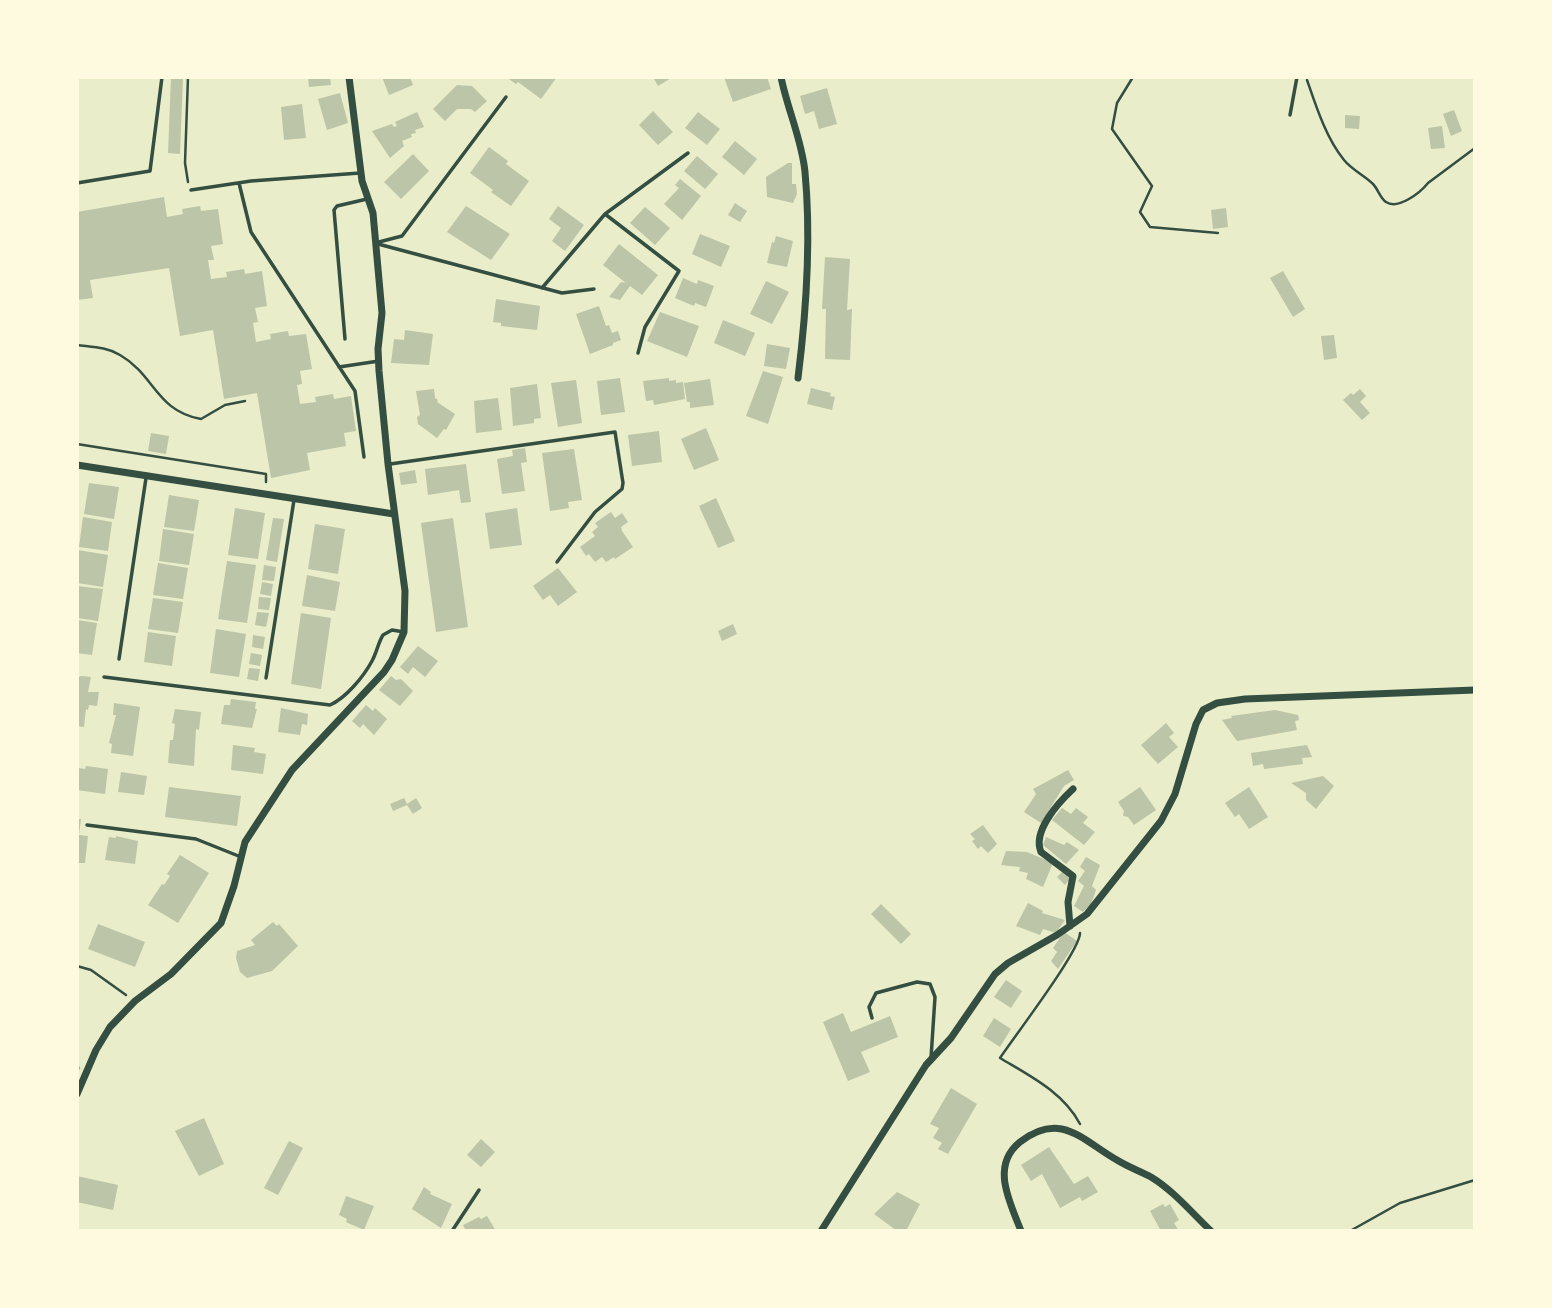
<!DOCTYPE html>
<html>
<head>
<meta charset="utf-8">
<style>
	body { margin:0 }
	#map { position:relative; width:1552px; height:1308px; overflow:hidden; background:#e9edc9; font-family:Georgia,serif }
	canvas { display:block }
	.frame { position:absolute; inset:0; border:79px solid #fefae0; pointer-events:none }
</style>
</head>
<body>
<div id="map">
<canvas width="1552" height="1308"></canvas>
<div class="frame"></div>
</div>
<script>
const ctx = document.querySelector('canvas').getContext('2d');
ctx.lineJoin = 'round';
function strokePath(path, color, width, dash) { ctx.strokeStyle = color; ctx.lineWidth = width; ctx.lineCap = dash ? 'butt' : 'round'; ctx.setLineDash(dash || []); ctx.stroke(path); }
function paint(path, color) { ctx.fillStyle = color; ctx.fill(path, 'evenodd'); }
strokePath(new Path2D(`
	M77 1069 78 1068`), '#a3b18a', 4.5);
paint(new Path2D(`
	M171 77H183L180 154 168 153Z
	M308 77H330L331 85 309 87Z
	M382 77H410L413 85 389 95Z
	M506 77H557L541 99 518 82 516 84Z
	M653 77H673L658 86Z
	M724 77H767L771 89 733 102Z
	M457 85 472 86 487 101 475 112 471 109H457L445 121 433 109Z
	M827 88 837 124 819 129 814 111 805 114 800 96Z
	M340 93 348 123 327 130 318 99Z
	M302 104 306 138 284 140 281 107Z
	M1454 110 1462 131 1451 136 1443 114Z
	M653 111 673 132 658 145 639 125Z
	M417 112 424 127 415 130 416 133 411 134 412 137 402 141 404 146 390 158 372 131 392 124 394 127 397 126 395 122Z
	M698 112 720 129 707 145 685 128Z
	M1345 115 1360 116 1359 129 1345 128Z
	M1442 126 1445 148 1431 149 1428 128Z
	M735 141 757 159 744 175 722 157Z
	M489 147 508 161 506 164 529 181 511 206 491 192 493 190 470 173Z
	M413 154 429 171 401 199 384 182Z
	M697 156 718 174 705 189 684 171Z
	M788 163H792V184H796L797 194 793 203 767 197 766 177Z
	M680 179 701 196 682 220 664 204 679 188 675 185Z
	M164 197 167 217 183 214 182 209 200 206 201 211 218 209 223 244 211 246 214 260H208L211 279 227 277 226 272 244 269 245 274 262 271 267 306 255 308 258 322 253 323 256 342 271 339 270 334 288 331 289 336 306 334 312 369 300 371 302 384 297 385 300 404 316 402 315 397 333 394 334 399 351 396 356 431 344 433 346 446 307 453 310 470 271 478 257 393 224 399 213 330 180 336 169 268 90 280 93 298 77 300V212Z
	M735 203 747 211 740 222 728 215Z
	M466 206 510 234 491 260 447 232Z
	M558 206 584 225 565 251 552 241 561 228 549 219Z
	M645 207 670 228 655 245 630 223Z
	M1226 208 1228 227 1213 229 1211 210Z
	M700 234 730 246 721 267 692 254Z
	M776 236 793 241 787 267 767 263 772 242 774 243Z
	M619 244 658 275 642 295 630 286 620 300 609 297 621 282 626 283 603 265Z
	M825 257 850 259 847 310 852 309 850 360 825 359 826 309H822Z
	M1283 271 1305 309 1293 317 1270 278Z
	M683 278 697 284 698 280 714 286 706 307 695 303 694 306 675 298Z
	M766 281 789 292 772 324 750 314Z
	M496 299 540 306 537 330 501 326V323L493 322Z
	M599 306 606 326 609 325 612 333 618 331 621 340 613 343V345L590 354 576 314Z
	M660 312 699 326 687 357 647 341Z
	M723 320 755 333 745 356 714 343Z
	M405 330 433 334 429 365 391 363 394 339 404 340Z
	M1334 335 1337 358 1324 360 1321 336Z
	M767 344 790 348 786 369 764 366Z
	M763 371 783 377 768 424 746 416Z
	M620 378 625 412 601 415 597 381Z
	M669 378V381L676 380V383L683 382 685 399 654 405 653 400 646 401 643 381Z
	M710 379 714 405 690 408V402H687L684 383Z
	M576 380 582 423 558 427 551 383Z
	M537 384 541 418 534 419V423L513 426 510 388Z
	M811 388 831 393 830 396 835 397 832 410 807 404Z
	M434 389 435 398 438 400 437 402 455 414 446 430 444 429 437 438 418 424 417 417 420 415 416 391Z
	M1360 389 1366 396 1360 402 1370 413 1362 420 1343 400 1351 393 1353 395Z
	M498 398 502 430 476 433 474 401Z
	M706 428 719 460 694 470 681 439Z
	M659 431 662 462 632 466 628 435Z
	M151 433 169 436 166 454 148 451Z
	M525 448 527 462 521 463 525 491 502 494 497 459 513 456 512 450Z
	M574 449 582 500 568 502 569 508 550 511 542 453Z
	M466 464 471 502 461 503 459 490 428 495 425 469Z
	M415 470 417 483 401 485 399 473Z
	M89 483 119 487 114 519 84 514Z
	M169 495 199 500 194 531 164 527Z
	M716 498 735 541 718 548 699 506Z
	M235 508 265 513 258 559 228 555Z
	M517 508 522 545 490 549 485 513Z
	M611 512 615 518 622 513 628 522 621 527 622 531 633 547 615 559 614 557 606 562 602 557 595 562 589 554 586 556 580 547 595 536 592 532 598 527 595 523Z
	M83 517 112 522 108 551 79 547Z
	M273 518 284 519 277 562 266 560Z
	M453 518 468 627 436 632 421 523Z
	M315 524 345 529 338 574 308 569Z
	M163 529 194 534 189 565 159 561Z
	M78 550 108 555 103 587 77 583Z
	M227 561 256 565 247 623 218 619Z
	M158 563 188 568 183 599 153 595Z
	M264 565 276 567 274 581 262 580Z
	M558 568 577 592 558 606 550 595 543 600 533 586Z
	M307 575 340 582 335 611 302 606Z
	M262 582 273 584 271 596 260 594Z
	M77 586 103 589 98 621 77 618Z
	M259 597 271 598 269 610 258 609Z
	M153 598 183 602 178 633 148 629Z
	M257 612 269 613 266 627 255 625Z
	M301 613 331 618 321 689 291 684Z
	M77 620 97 623 92 655 77 653Z
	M733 624 737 634 722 641 718 631Z
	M216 629 246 634 239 677 210 673Z
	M148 632 176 636 172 666 144 662Z
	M253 635 265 637 263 649 252 647Z
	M418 646 438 661 425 677 413 667 408 674 400 667Z
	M251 653 262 655 260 666 249 664Z
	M249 668 260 669 258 681 247 679Z
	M82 676 91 677 88 692H99L97 706 89 705 88 710 86 709 84 727 77 726V677Z
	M391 676 396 680 401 679 413 691 400 706 379 690Z
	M231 699 256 702 255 709H257L252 728 221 724 224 705H230Z
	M114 703 140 707 133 756 111 753 112 744 109 743 116 715H113Z
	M366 705 373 711 375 708 387 719 374 735 363 724 360 728 352 721Z
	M281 708 308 714 307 725 302 724 300 735 278 732Z
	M175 709 201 712 199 730 196 729 194 766 168 763 170 740H173L175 724 172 723Z
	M1275 710 1298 715 1299 720 1295 721 1297 730 1237 741 1222 720 1232 718 1231 716Z
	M1166 723 1174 733 1169 737 1178 747 1158 764 1141 745Z
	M233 745 255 748 254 752 266 754 263 774 231 770Z
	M1307 745 1312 757 1302 758 1303 764 1264 769 1263 764 1253 766 1251 753Z
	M86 766 108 769 105 794 77 790 78 768 85 769Z
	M1068 770 1074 780 1064 786 1041 823 1024 812 1036 794 1033 789Z
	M121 772 147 776 144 795 118 792Z
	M1323 776 1334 786 1316 809 1306 800V793L1291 783Z
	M169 787 241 796 237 826 165 817Z
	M1140 787 1156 810 1134 825 1128 817 1123 816 1124 811 1118 802Z
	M1249 787 1268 817 1249 829 1239 814 1235 817 1225 803Z
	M404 798 407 804 416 798 422 808 413 814 407 805 393 811 390 804Z
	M1062 808 1071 814 1076 808 1088 817 1083 823 1095 832 1084 845 1052 820Z
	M77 819H81L79 835 88 836 85 863H77Z
	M983 825 997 844 988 853 981 846 978 849 972 841 975 839 970 834Z
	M116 836 138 841 135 864 105 860 109 837 116 838Z
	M1046 837 1064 845 1067 842 1079 850 1066 864 1043 845Z
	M1006 851 1027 852 1053 863 1043 887 1026 879 1028 873 1019 871 1020 867 1001 865Z
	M180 855 209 873 178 923 148 905 162 884 164 885 170 876 167 874Z
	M1086 857 1100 865 1092 886 1096 890 1091 904 1083 912 1074 906 1084 886 1078 881 1085 871 1080 867Z
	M1063 871 1071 878 1065 885 1057 877Z
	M1028 903 1043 911 1042 913 1065 920 1056 933 1043 929 1040 935 1016 926Z
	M881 904 911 934 901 944 871 914Z
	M273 922 277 926 279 924 298 946 272 971 247 978 240 972 236 958 237 951 255 945 251 940Z
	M98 924 145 942 135 967 88 949Z
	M1064 932 1077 941 1058 969 1051 961 1057 952 1053 948Z
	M1006 980 1022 991 1011 1008 994 997Z
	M843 1013 851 1032 890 1016 898 1037 861 1052 870 1072 848 1081 823 1022Z
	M994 1018 1011 1029 1000 1047 983 1036Z
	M951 1088 977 1104 948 1154 938 1149 942 1143 933 1138 939 1128 930 1124Z
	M204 1118 224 1164 199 1176 175 1131Z
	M481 1139 495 1152 481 1167 467 1155Z
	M289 1141 303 1148 278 1195 264 1188Z
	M1049 1147 1074 1184 1088 1176 1098 1192 1082 1201 1080 1197 1060 1208 1042 1174 1031 1181 1021 1165Z
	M77 1176 118 1185 113 1210 77 1202Z
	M424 1187 431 1192 430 1194 452 1204 441 1228 412 1209Z
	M897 1192 920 1204 906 1231H897L874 1214Z
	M346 1196 374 1206 364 1230 346 1222 347 1219 339 1215Z
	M1163 1204 1165 1207 1170 1204 1179 1220 1174 1223 1179 1231H1161L1150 1211Z
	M487 1216 496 1231H466L463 1225 479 1217 481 1219Z`), '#bcc5a7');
strokePath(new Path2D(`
	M188 77 185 163 188 182
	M1133 77 1117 103 1112 129 1152 186 1140 212 1150 227 1218 233
	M1307 80C1316 106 1326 138 1344 160 1352 170 1364 175 1373 184 1378 189 1380 198 1386 202 1398 210 1420 193 1428 183L1475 148
	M77 345C92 347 107 347 120 355 155 375 156 411 201 419L225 405 245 401
	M77 444 266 474V482
	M77 966 91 970 126 995
	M1080 1124C1063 1092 1030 1076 1000 1058 1014 1037 1080 951 1080 933
	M1350 1231 1400 1203 1475 1180`), '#344e41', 2.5);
strokePath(new Path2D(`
	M1290 115 1297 77
	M77 183 150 171 162 77
	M239 183 251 232 355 391 364 457
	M191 190 251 181 360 173
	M605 214 679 271 645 327 638 353
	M379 242 402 236 506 97
	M378 244 562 293 594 289
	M542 288 605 214 688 153
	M345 339 334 210 337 206 367 199
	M339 367 379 361
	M390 464 615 432 623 483 622 489 595 512 557 562
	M119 659 146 478
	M104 677 330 705C346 698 364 676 372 661 377 652 378 643 383 635L392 630 404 632
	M266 678 294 500
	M87 825 196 839 241 857
	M872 1018 869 1007 876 993 917 982 930 984 935 997 931 1058
	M452 1231 479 1190`), '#344e41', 3.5);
strokePath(new Path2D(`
	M781 77C787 108 802 140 805 172 811 236 806 314 798 378
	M77 465 394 514
	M1070 926 1068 902 1073 876 1041 852C1032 831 1059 802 1073 789
	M77 1094 96 1050 110 1027 135 1001 171 974 221 923 234 886 245 842 292 770 384 672 392 660 404 632 405 591 388 464 379 371 378 349 382 313 373 213 362 181 349 77
	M821 1231 926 1065 951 1038 995 974 1008 963 1057 935 1087 914 1161 821 1175 794 1196 724 1203 710 1217 703 1245 699 1475 690
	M1021 1231C1010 1202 990 1166 1020 1142 1061 1110 1083 1141 1117 1160 1128 1167 1140 1171 1151 1177 1174 1191 1192 1213 1211 1231`), '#344e41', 7);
</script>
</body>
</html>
